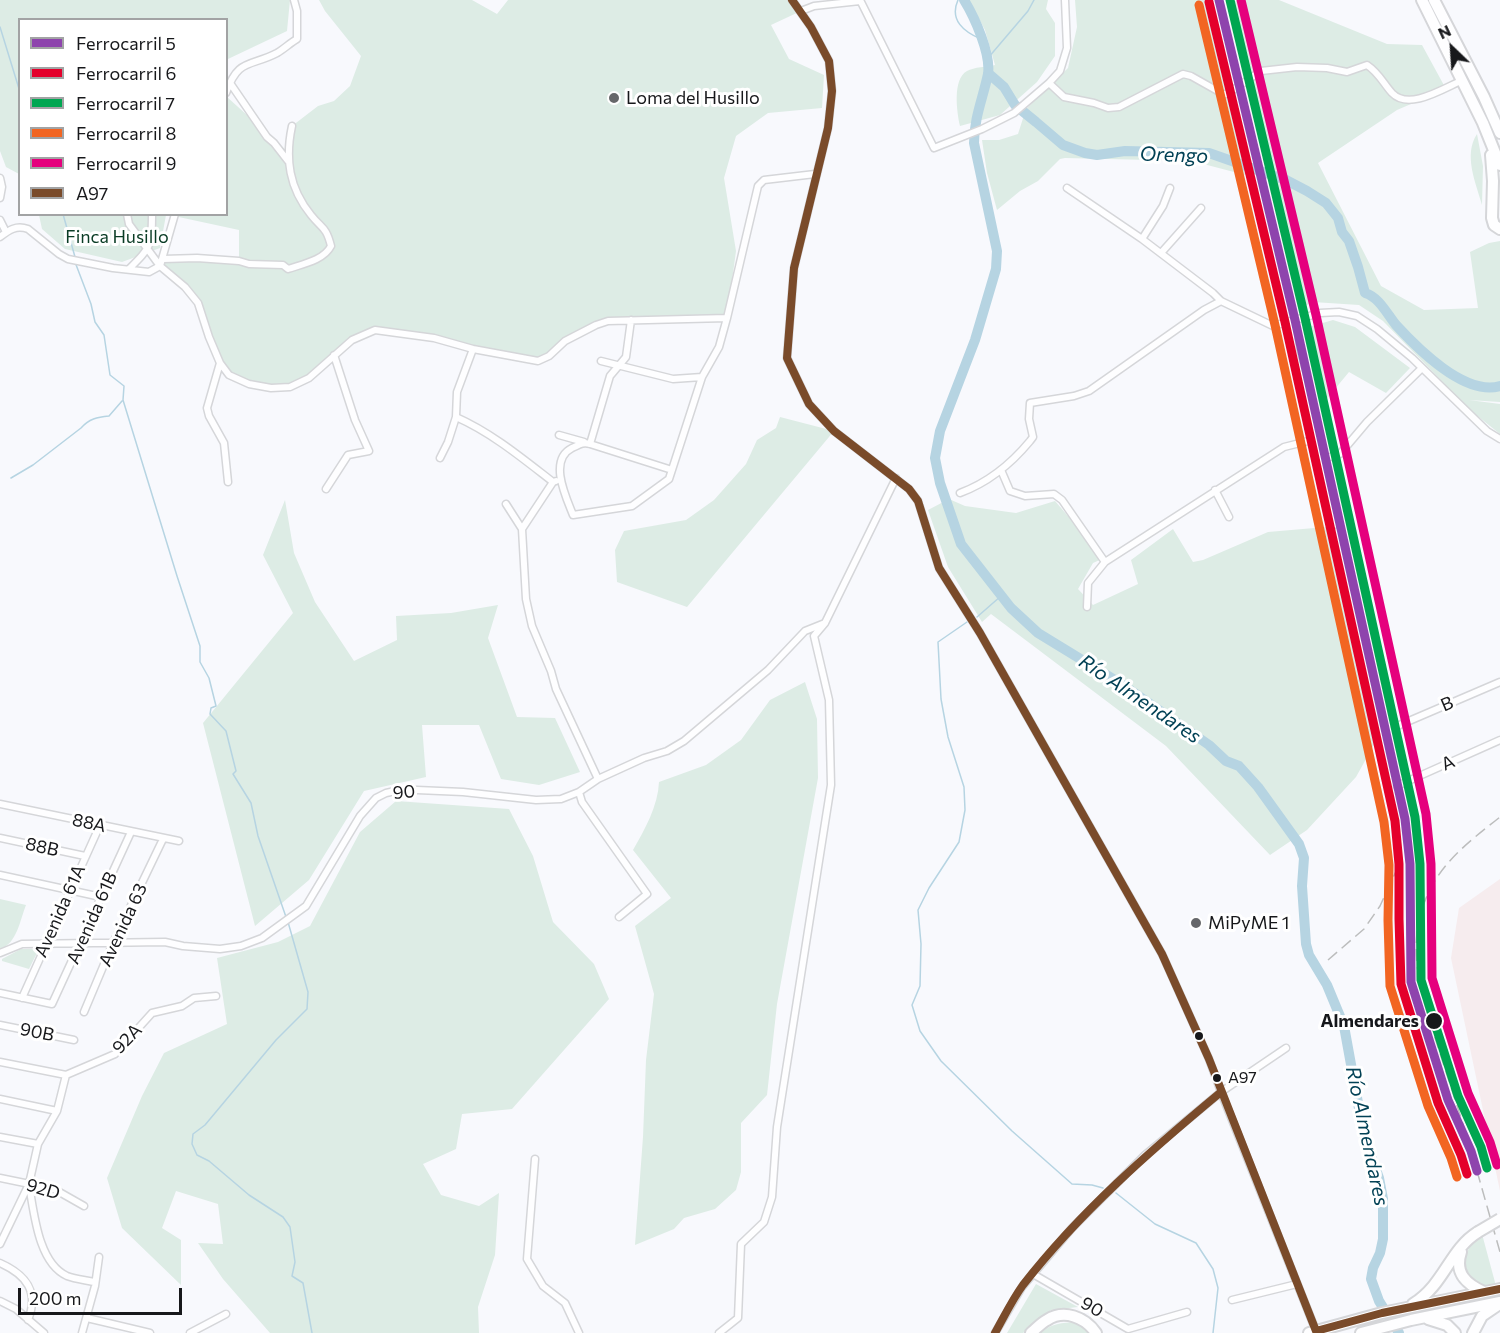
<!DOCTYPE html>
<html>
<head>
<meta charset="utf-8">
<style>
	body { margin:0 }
	#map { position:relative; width:1500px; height:1333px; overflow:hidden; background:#f8f9fd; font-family:Commissioner,sans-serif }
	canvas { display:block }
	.legend { position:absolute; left:18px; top:18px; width:210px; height:198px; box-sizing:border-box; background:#fff; border:2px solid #a2a3a4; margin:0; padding:8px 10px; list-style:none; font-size:18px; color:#17181b }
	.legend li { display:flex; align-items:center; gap:12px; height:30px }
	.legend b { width:30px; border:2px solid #a2a3a4 }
	.north { position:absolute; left:1422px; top:18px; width:60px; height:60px; -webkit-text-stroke:4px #fff; paint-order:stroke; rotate:335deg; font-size:16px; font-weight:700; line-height:24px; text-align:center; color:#17181b }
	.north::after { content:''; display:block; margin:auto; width:21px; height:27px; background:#17181b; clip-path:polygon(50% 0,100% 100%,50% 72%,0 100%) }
	.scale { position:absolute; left:18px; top:1288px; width:164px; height:27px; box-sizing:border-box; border:3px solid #17181b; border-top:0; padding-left:8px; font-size:18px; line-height:21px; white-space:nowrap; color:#17181b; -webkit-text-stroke:4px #fff; paint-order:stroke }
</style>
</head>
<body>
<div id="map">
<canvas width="1500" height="1333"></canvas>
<ul class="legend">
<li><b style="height:8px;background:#8e44ad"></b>Ferrocarril 5</li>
<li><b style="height:8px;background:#e4002b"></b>Ferrocarril 6</li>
<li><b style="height:8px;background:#00a651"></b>Ferrocarril 7</li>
<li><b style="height:8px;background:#f26522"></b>Ferrocarril 8</li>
<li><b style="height:8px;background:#e5007d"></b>Ferrocarril 9</li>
<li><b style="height:8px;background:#7a4b2a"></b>A97</li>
</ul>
<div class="north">N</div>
<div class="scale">200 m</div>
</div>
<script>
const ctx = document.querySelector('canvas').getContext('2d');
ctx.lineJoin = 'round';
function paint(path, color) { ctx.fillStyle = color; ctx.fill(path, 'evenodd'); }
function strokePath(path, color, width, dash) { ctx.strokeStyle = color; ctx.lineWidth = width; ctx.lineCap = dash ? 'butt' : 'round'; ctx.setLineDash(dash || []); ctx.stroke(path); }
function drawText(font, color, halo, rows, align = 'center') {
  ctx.font = font + ' Commissioner,sans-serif'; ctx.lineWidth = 6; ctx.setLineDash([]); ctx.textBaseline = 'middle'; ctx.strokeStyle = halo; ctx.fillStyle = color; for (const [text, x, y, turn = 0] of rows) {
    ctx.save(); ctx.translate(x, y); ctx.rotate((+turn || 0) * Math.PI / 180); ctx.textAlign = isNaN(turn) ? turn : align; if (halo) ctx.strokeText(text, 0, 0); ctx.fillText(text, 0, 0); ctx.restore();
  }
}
paint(new Path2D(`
	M1500 879V1191L1451 958 1459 908Z`), '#f6ecee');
paint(new Path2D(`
	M0 0H290L287 31 228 59 227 62 226 20H20L19 174 6 167 0 151Z
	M319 0H472L497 14 508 0H793L801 11 771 25 789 59 824 75 822 108 768 113 736 136 724 178 736 251 727 318 653 319 596 325 538 361 434 338 375 330 352 340 309 378 290 387 271 388 229 375 220 363 198 303 160 266 163 259 239 260V230L174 216 226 214 227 97 288 152 292 126 318 106 334 101 350 86 361 56 325 11Z
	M969 0H1048L1046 9 1055 23V56L1037 82 1000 115 960 126C957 113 952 79 967 71 974 67 987 67 995 65L985 30Z
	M1075 0H1205L1253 177 1192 161 1065 158 1060 159 1038 181 1020 191 997 210 987 173 982 140H999L1018 134 1026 109 1068 68 1077 27Z
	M1239 0H1279L1387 44 1422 45 1446 89 1397 110 1318 163 1381 286 1424 310 1478 308 1470 252 1489 243 1500 241V402L1469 400 1500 404V434L1470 410 1383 321 1359 305 1313 302 1301 308 1269 162 1252 72 1233 2Z
	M1477 134 1483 166 1482 205C1476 183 1463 155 1477 134Z
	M39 215H166L160 248 122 262 65 249 42 229Z
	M1333 320 1355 327 1410 368 1386 393 1349 372 1325 401 1309 327Z
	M780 417 834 431 687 607 617 582 615 550 624 531 686 520 714 500 746 464 757 440 776 428Z
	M949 499 965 506 1016 513 1055 501 1104 558 1093 563 1078 589 1093 605 1138 584 1131 560 1173 529 1193 562 1203 560 1268 532 1326 527 1376 741 1356 777 1307 830 1270 855 1166 746 991 614 982 622 948 567 928 510Z
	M285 500 294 553 315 602 354 661 397 640 396 616 451 613 498 605 488 638 517 717 555 718 580 772 539 785 501 779 479 725H422L426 777 364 791 309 880 255 926 203 723 293 613 263 555Z
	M805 682 817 719 818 778 777 1004 767 1095 741 1123V1172L736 1190 715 1209 684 1218 674 1229 635 1245 643 1137 646 1060 654 994 635 926 671 898 633 850C645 829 658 806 659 782L706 765 741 740 770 700Z
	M396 801 509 809 533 856 553 922 594 964 609 999 512 1109 462 1114 456 1149 423 1164 441 1195 479 1206 499 1193 495 1255 478 1307 479 1333H270L223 1279 198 1243 223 1244 218 1204 176 1191 162 1228 181 1240V1285L122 1228 107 1178 142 1096 164 1053 227 1024 217 958 278 942 310 926 360 832Z
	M0 899 26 905C20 920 17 944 0 949Z
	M21 949H39L29 969 2 961V959Z
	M1482 1234 1496 1286C1481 1288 1470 1282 1464 1268 1465 1252 1470 1243 1482 1234Z
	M1036 1284 1078 1307 1051 1310 1023 1333H1007Z
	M1076 1322 1090 1333H1041C1051 1323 1062 1323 1076 1322Z`), '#ddece5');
strokePath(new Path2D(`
	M958 0C949 20 964 32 981 39
	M0 27 20 92
	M988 58 1028 11 1034 0
	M63 214 75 257
	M75 262 91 304 95 322 104 335 110 375 124 386 123 400 177 576 200 646V662L209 678 216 706 211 708 210 714 226 731 236 771 233 774 251 803 258 836 286 917
	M11 478 33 465 81 428C89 419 97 417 109 416L122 401
	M977 617 1001 596
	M967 622 938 642 941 699 948 737 964 787 965 810 959 842 929 888 918 910 921 944 920 986 912 1005 920 1031 941 1061 1012 1131 1072 1184 1092 1185 1103 1188
	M288 922 308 992 307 1009 276 1040 205 1125 193 1134 192 1144 197 1155 209 1161 249 1195 283 1217 290 1227 295 1262 292 1276 303 1283 312 1333
	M1116 1193 1155 1224 1196 1243 1213 1269 1218 1288 1213 1333`), '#b6d4e2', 1.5);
strokePath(new Path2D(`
	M964 0C975 18 991 54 988 74 983 98 974 118 974 143L997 251 996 269 975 340 940 431 935 458 940 483 961 544 1011 608 1038 633 1123 685 1209 745 1226 761 1239 766 1258 787 1299 844 1304 858 1302 886 1306 944 1309 955 1327 985 1344 1026 1364 1136 1379 1178 1383 1199V1239L1380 1253 1373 1268 1371 1279 1379 1301 1399 1333
	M988 73 1004 87 1015 105 1036 122 1063 145 1085 153 1097 155 1125 151 1209 153 1286 180 1307 191 1326 203 1338 218 1342 232 1349 241 1358 267 1365 293C1379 297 1387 314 1396 325 1418 349 1465 396 1500 386`), '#b6d4e2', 10);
const minor = new Path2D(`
	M792 0 811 27 829 61 832 91 828 128 794 268 787 358 809 404 834 431 909 489 918 501 939 568 980 633 1162 954 1209 1059 1221 1092 1316 1331
	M860 0 934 148 982 129 1014 113 1049 83 1060 71 1067 48 1065 0
	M801 11 814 6 860 1
	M230 83 267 137 274 143 288 161
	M1049 83 1064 97 1094 103 1108 108 1119 107 1183 74 1191 76 1223 94H1227L1261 71 1297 67 1327 68 1347 72 1367 65C1379 73 1383 83 1392 93 1409 111 1444 88 1463 80
	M226 93C238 58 250 67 277 53 284 49 290 43 297 39V11L294 0
	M0 178 2 187 0 198
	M1067 188 1142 239 1213 293 1221 301 1273 326 1320 313 1339 312 1357 316 1377 329 1412 358 1487 431 1500 439
	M127 214 129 224 160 266 185 287 198 303 209 337 220 363 229 375 249 384 271 388 290 387 309 378 352 340 375 330 434 338 473 349 538 361 549 356 565 341 596 325 608 321 727 318
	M0 220 6 232
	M0 237C9 230 16 225 28 229L59 254 68 259 113 268 149 272 160 266 175 214
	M1142 239 1163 206 1170 188
	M1161 253 1201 208
	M163 259 197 258 239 261 249 264 283 265 288 269C303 264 324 260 331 246 326 226 322 229 311 215 289 188 285 159 292 126
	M129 269C151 247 152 246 152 214
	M631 320 626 357 610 376 590 444C582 442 579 445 572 448 548 460 566 497 573 515L632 506 669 479 702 377 719 347 727 318 758 186 764 180 815 174
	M1289 322 1293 351 1310 414 1334 525
	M601 361 673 379 702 377
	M220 363 207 408 209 416 224 443 228 482
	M456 417C492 433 522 458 553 482
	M559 435 584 442
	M590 444 672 470
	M440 458 448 442 456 417 457 392 473 349
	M1320 460 1340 454 1367 422 1422 368
	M1001 470 1010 491 1025 496 1054 494 1062 500 1105 562
	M326 489 348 455 369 451 355 420 334 355
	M1215 490 1229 517
	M960 493C987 483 1011 464 1030 441L1033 437 1029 419 1030 403 1074 396 1089 391 1204 310 1221 301
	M506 504 522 529 526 599 532 626 551 671 556 689 598 779
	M522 529 553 482 556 481
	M1087 607 1088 583 1105 562 1284 447 1316 439
	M1395 727 1500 682
	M1397 786 1500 740
	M579 792 582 802 647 894 619 917
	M0 804 179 841
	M0 838 85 856
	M0 875 101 897
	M0 953 22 944 165 942 183 946 220 949 241 946 262 938 306 906 360 816 376 798 386 793 400 790H417L463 792 536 800 561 799 579 792 598 779 644 758 667 751 684 741 768 670 805 631 825 623
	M0 993 52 1004 131 832
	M22 998 100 825
	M84 1012 113 943 163 839
	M0 1025 74 1040
	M0 1062 66 1075 115 1054 152 1013 182 1006 194 998 216 996
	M0 1099 57 1111
	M0 1137 38 1144
	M535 1159 527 1259 543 1286 565 1303 579 1333
	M0 1178 54 1189 84 1206
	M29 1185C34 1212 38 1263 67 1276 75 1279 85 1280 94 1282
	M0 1244 29 1184 38 1144 57 1111 66 1075
	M0 1263C27 1275 39 1292 28 1320
	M1033 1274 1128 1329 1187 1312
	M1232 1300 1297 1284
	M0 1301 16 1309 44 1333
	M87 1318 150 1333
	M82 1333 95 1286 99 1257
	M190 1333 226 1314
	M719 1333 738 1318 741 1244 764 1222 772 1197 777 1127 831 785 829 700 814 636 825 623 896 478
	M995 1333 1022 1287 1072 1228 1145 1155 1221 1092 1286 1048`);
const trunk = new Path2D(`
	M1422 0 1483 123 1500 165
	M1434 0 1484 97 1500 133
	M1491 155 1493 181 1492 218 1494 225 1500 229
	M1461 1252C1454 1273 1466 1284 1484 1292
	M1413 1304C1445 1284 1449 1250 1478 1232
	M1428 1319 1447 1325 1455 1333
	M1309 1333 1382 1313 1500 1289
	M1361 1333 1411 1320 1500 1302
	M1473 1333 1482 1316 1498 1305`);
const motorway = new Path2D(`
	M1031 1333C1036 1329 1041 1323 1047 1320 1064 1309 1085 1317 1096 1333`);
strokePath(minor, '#d5d6d9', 9);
strokePath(trunk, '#d5d6d9', 14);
strokePath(motorway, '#d5d6d9', 14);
strokePath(minor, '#fefeff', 6);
strokePath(trunk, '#fefeff', 10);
strokePath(motorway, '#fefeff', 10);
strokePath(new Path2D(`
	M1328 960 1364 929 1380 906 1398 867
	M1471 1151C1461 1116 1449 1082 1438 1047 1420 992 1402 939 1433 884 1449 856 1475 837 1500 817
	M1477 1171 1500 1252`), '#bcbdbd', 1.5, [12, 6]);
const trunkBridge = new Path2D(`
	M1478 1232 1500 1219`);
strokePath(trunkBridge, '#d5d6d9', 14, []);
strokePath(trunkBridge, '#fefeff', 10);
strokePath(new Path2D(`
	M792 0 811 27 829 61 832 91 828 128 794 268 787 358 809 404 834 431 909 489 918 501 939 568 980 633 1162 954 1209 1059 1316 1331 1382 1313 1500 1289
	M995 1333C1004 1317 1012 1300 1023 1285 1080 1212 1150 1151 1221 1092`), '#7a4b2a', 8);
strokePath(new Path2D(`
	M1219 0 1295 320 1405 819 1410 864 1411 982 1448 1100 1471 1151 1477 1171`), '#8e44ad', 9);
strokePath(new Path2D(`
	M1209 2 1285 322 1395 821 1399 864V919L1401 984 1438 1103 1461 1155 1467 1174`), '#e4002b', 9);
strokePath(new Path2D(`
	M1230 0 1305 318 1415 817 1420 864 1421 980 1458 1096 1481 1147 1487 1168`), '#00a651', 9);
strokePath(new Path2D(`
	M1199 5 1275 325 1384 822 1389 865 1388 920 1390 986 1428 1106 1451 1158 1457 1177`), '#f26522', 9);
strokePath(new Path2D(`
	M1241 0 1316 315 1426 814 1431 864 1432 978 1468 1093 1490 1142 1497 1165`), '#e5007d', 9);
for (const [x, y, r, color] of [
	[614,98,6,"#66676a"],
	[1196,923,6,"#66676a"],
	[1434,1021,9,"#17181b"],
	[1199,1036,5,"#17181b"],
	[1217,1078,5,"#17181b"]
]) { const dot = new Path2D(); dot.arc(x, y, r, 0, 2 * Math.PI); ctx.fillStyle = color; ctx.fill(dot); strokePath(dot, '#fff', 2); }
drawText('16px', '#17181b', '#fff', [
	["A97",1228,1078]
], 'left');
drawText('18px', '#17181b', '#fff', [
	["Loma del Husillo",626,98],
	["MiPyME 1",1208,923]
], 'left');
drawText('18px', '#0a3c25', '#fff', [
	["Finca Husillo",117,237]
]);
drawText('18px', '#17181b', '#fff', [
	["B",1447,704,-23],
	["A",1448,763,-24],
	["90",404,792,-5],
	["88A",89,823,12],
	["88B",42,847,12],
	["Avenida 61A",60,911,-66],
	["Avenida 61B",92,918,-66],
	["Avenida 63",123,925,-65],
	["90B",37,1032,11],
	["92A",127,1039,-46],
	["92D",43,1189,17],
	["90",1092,1307,30]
]);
drawText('bold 18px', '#17181b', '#fff', [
	["Almendares",1419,1021]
], 'right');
drawText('italic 20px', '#024155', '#fff', [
	["Orengo",1174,155,2],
	["Río Almendares",1140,699,34],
	["Río Almendares",1367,1136,78]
]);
</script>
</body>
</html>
